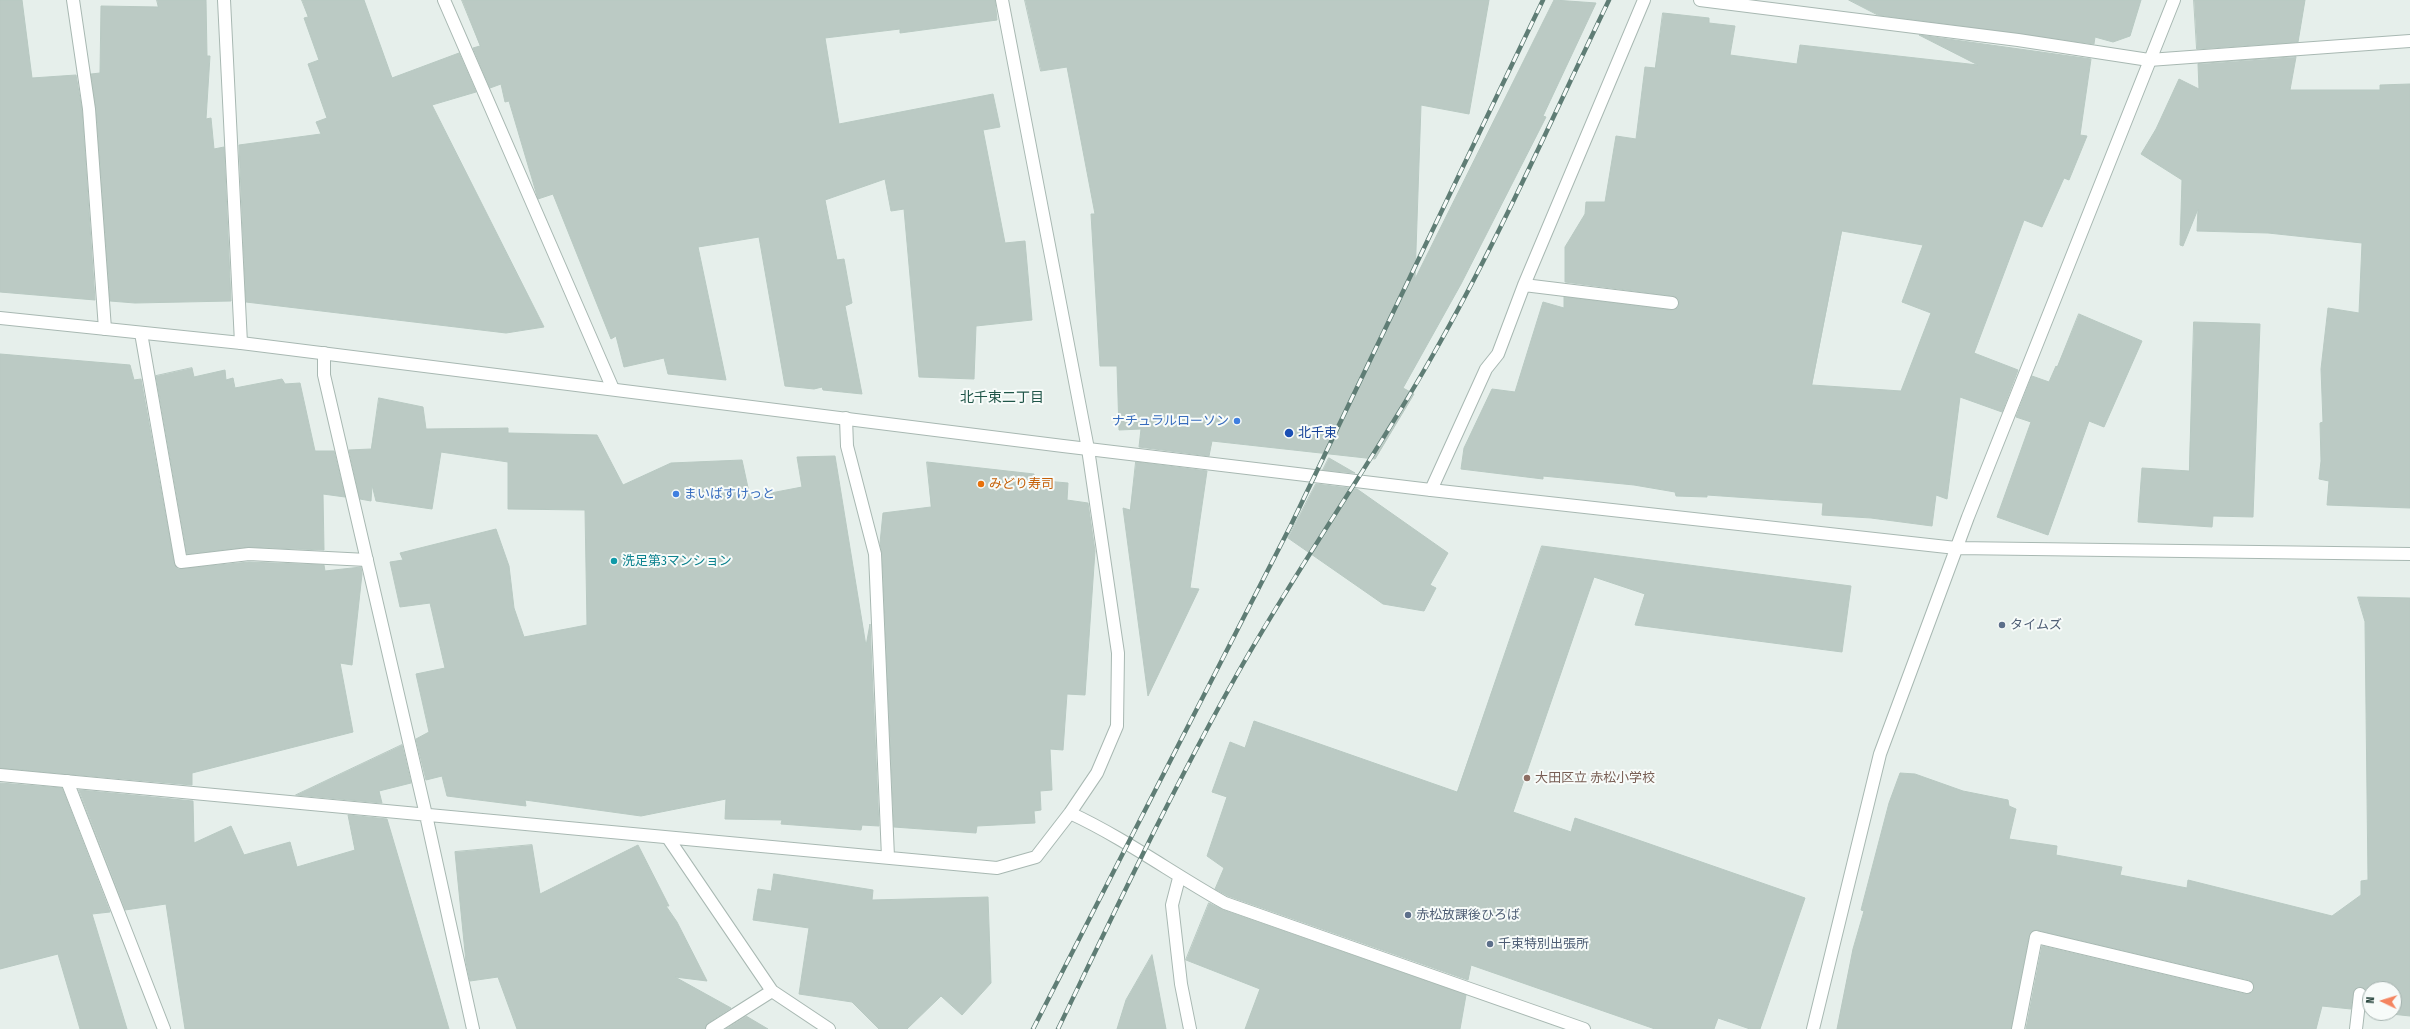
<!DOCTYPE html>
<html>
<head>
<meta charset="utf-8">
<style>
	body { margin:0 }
	#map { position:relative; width:2410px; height:1029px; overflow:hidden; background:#e6efeb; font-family:"Fira Sans Condensed",sans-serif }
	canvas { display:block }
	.north { position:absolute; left:2362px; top:981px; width:40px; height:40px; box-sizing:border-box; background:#f7fbf9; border:1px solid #a3b1ad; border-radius:50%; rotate:274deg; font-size:11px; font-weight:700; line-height:16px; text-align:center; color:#24423a }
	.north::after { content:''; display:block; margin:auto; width:14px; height:18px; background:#f4845f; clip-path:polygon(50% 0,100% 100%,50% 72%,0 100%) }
</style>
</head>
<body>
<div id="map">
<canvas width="2410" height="1029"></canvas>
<div class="north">N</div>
</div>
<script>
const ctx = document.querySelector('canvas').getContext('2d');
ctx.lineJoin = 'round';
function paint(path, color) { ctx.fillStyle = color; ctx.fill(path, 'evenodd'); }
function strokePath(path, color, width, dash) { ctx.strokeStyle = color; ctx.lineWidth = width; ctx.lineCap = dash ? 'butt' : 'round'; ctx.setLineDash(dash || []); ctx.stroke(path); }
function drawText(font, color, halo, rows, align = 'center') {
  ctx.font = font + ' "Fira Sans Condensed","Noto Sans JP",sans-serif'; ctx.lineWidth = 4; ctx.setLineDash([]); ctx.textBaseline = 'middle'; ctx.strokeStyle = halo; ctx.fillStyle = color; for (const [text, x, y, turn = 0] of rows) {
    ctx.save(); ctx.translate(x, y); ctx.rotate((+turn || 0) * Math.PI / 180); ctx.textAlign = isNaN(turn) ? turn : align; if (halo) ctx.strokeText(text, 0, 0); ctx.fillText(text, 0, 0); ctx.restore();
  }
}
const building = new Path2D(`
	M0 0H22L32 78 76 75 82 110 95 300 0 292Z
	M157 0H206L207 56H210L206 119 211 118 214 149 224 147 231 301 135 303 110 301 96 108 91 74 100 73 101 6 158 7Z
	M302 0H364L392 78 459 53 476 92 432 105 544 327 506 333 246 302 239 145 321 134 316 122 327 118 308 64 319 60 304 18 308 17Z
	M462 0H995L997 20 900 33V29L825 38 839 124 993 94 1000 127 983 130 1005 243 1025 241 1032 320 976 326 974 379 919 377 904 209 891 211 885 179 825 200 837 260 844 259 852 303 845 306 862 394 823 390 822 387 814 389 785 386 759 237 698 247 726 380 668 374 664 358 624 367 616 336 611 339 553 194 538 199 509 101 505 102 501 84 490 88 473 48 480 46Z
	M1025 0H1489L1469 114 1421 105 1415 279 1554 0 1596 3 1543 116 1546 117 1461 284 1403 388 1414 394 1375 459 1212 441 1209 456 1139 447 1141 429 1119 430 1117 366H1100L1091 214H1095L1067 67 1041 71Z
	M1849 0H2141L2130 36 2113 42 2095 37 2094 44 1878 15Z
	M2194 0H2305L2298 42 2197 49Z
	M1663 13 1709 18V23L1735 26 1730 55 1797 64 1800 45 1978 65 1919 35 2091 59 2080 135 2087 136 2069 180 2064 178 2042 227 2024 220 1974 353 2018 370 2002 412 1960 397 1947 499 1936 495 1932 526 1871 518 1822 515 1823 503 1707 495V497L1676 496 1675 492 1634 485 1543 476V479L1461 469 1464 448 1492 389 1515 392 1543 302 1564 308V297L1671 310 1678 307 1679 300 1673 296 1565 282V247L1585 214 1586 202H1605L1616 136 1636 139 1645 67 1655 68ZM1842 231 1923 245 1902 302 1931 313 1901 391 1812 385Z
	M2296 57 2290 90H2380V85L2410 84V508L2327 505 2329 481 2319 479 2321 461 2320 423 2323 422 2321 369 2328 308 2359 313 2362 243 2268 233 2197 231 2198 209 2183 246 2180 245 2182 180 2141 154 2156 129 2179 79 2199 89 2198 64Z
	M2079 314 2142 341 2104 427 2089 421 2048 535 1997 517 2031 422 2016 417 2032 376 2049 382 2056 366 2057 367Z
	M2194 322 2260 324 2253 517 2213 516 2212 527 2138 522 2142 468 2189 471Z
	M0 354 130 365 134 380 141 379 174 563 178 569 249 562 324 565 325 571 361 567 362 574 352 665 340 663 353 732 192 773V785L0 768Z
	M192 368 194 377 225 370 226 380 233 378 235 388 282 379 285 384 300 383 315 451H334L345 497 323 494 324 550 249 547 187 554 156 376Z
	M379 398 423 407 426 429 508 428V433L597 435 623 485 671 463 742 460 750 497 802 487 797 457 835 456 866 646 870 624 879 826 862 825 861 830 781 824 782 820 725 819 726 799 641 816 525 800 526 806 447 796 442 776 426 780 416 739 429 732 416 674 445 668 430 603 400 607 390 562 403 560 400 553 496 529 509 566 514 608 524 637 587 625 585 510 508 509V462L441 452 432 509 376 501 372 485 371 501 360 499 349 450 371 449Z
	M1329 458 1355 473 1323 470Z
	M927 462 1034 474V480L1068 483 1067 500 1088 503 1095 551 1085 695 1067 694 1063 750 1050 749 1052 790 1040 791 1041 810 1034 811 1035 823 977 826 976 833 894 827 882 554 880 543 883 513 931 507Z
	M1136 462 1207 471 1190 588 1199 589 1148 696 1123 508 1130 510Z
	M1316 484 1357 489 1448 553 1430 585 1436 588 1424 611 1383 604 1288 538Z
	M1542 546 1851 586 1842 652 1635 625 1645 594 1594 577 1513 812 1571 832 1575 818 1805 898 1760 1029H1750L1718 1018 1714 1029H1655L1471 965 1468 980 1228 896 1215 889 1224 868 1207 856 1227 797 1212 792 1230 742 1245 748 1254 721 1457 792Z
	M2358 597 2410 598V1016L2382 1013H2394V989H2370V1012L2366 1011 2367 991 2360 987 2354 990 2351 1009 2322 1006 2316 1029H2026L2042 946 2245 994 2252 992 2254 988 2252 982 2249 980 2037 930 2031 932 2029 936 2011 1029H1837L1853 949 1864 911 1861 910 1889 803 1900 773 1915 774 1963 791 2008 800 2009 806 2016 809 2009 839 2057 846 2056 855 2122 867 2120 875 2187 888 2188 880 2332 916 2361 895V881L2368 880 2365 622Z
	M402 745 411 783 379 791 382 803 296 795Z
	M0 783 62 788 110 912 92 914 127 1029H80L58 954 0 969Z
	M79 790 193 801 194 843 231 826 244 855 290 842 297 867 355 850 348 815 387 819 449 1029H185L166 904 125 910Z
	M532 845 540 894 638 845 669 906H666L677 922 707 981 675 977 731 1008 708 1023 705 1029H517L498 977 470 981 466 962 455 852Z
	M774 874 873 890 872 900 988 897 991 983 962 1015 941 996 907 1029H879L852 1002 799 994 809 928 753 920 758 889 771 891Z
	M1209 903 1223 910 1466 995 1460 1029H1245L1260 989 1186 960Z
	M1152 955 1166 1029H1117L1126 1000Z
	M746 1016 768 1029H726Z`);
paint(building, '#bbcac4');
strokePath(building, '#b8c9c2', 1);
const service = new Path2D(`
	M73 0 89 109 105 329
	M224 0 241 343
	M141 333 181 562 249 554 367 560
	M67 781 164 1029
	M2018 1029 2036 937 2247 987
	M2356 1029 2360 994`);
const minor = new Path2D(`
	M444 0 613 389
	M1700 0 2018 40 2149 60 2410 41
	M1524 285 1672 303
	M324 353V375L426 815 473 1029
	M846 418 847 446 875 554 888 857
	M1431 490 1486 369 1498 354 1524 285 1644 0
	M0 775 997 868 1036 857 1070 813 1097 773 1117 726 1118 653 1088 449 1002 0
	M1070 813C1124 838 1173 874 1225 903L1584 1029
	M668 838 772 991 829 1029
	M1179 878 1172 905 1181 984 1190 1029
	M712 1029 772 991`);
const tertiary = new Path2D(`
	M0 318 241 343 1063 446 1431 490 1956 548 2410 554
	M1813 1029 1880 754 1968 517 2174 0`);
strokePath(service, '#a8b8b2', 14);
strokePath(minor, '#a8b8b2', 14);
strokePath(tertiary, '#a8b8b2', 14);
strokePath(service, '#fff', 12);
strokePath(minor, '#fff', 12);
strokePath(tertiary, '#fff', 12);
const rail = new Path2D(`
	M1033 1029 1291 525 1543 0
	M1058 1029C1115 911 1171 792 1235 678 1297 567 1372 463 1434 353 1499 239 1552 118 1609 0`);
strokePath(rail, '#5f7d75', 4.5);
strokePath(rail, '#f7fbf9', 3, [9]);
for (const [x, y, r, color] of [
	[1237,421,4,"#3f7fe0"],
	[1289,433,5,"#1a4fb4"],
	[981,484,4,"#e8710a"],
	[676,494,4,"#3f7fe0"],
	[614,561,4,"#0f9aa8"],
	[2002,625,4,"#5c6f8a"],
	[1527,778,4,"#8d6e63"],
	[1408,915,4,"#5c6f8a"],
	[1490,944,4,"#5c6f8a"]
]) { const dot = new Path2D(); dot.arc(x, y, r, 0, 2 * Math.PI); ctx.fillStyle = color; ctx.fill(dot); strokePath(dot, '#f7fbf9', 1.5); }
drawText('13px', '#366cbe', '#f7fbf9', [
	["ナチュラルローソン",1229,421],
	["まいばすけっと",684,494,"left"]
], 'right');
drawText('13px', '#164399', '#f7fbf9', [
	["北千束",1298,433]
], 'left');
drawText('13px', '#c56008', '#f7fbf9', [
	["みどり寿司",989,484]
], 'left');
drawText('13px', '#0d838f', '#f7fbf9', [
	["洗足第3マンション",622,561]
], 'left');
drawText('13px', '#4e5e75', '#f7fbf9', [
	["タイムズ",2010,625],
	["赤松放課後ひろば",1416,915],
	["千束特別出張所",1498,944]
], 'left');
drawText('13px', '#785e54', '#f7fbf9', [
	["大田区立 赤松小学校",1535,778]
], 'left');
drawText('14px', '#1f5548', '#f7fbf9', [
	["北千束二丁目",1002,398]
]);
</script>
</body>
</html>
